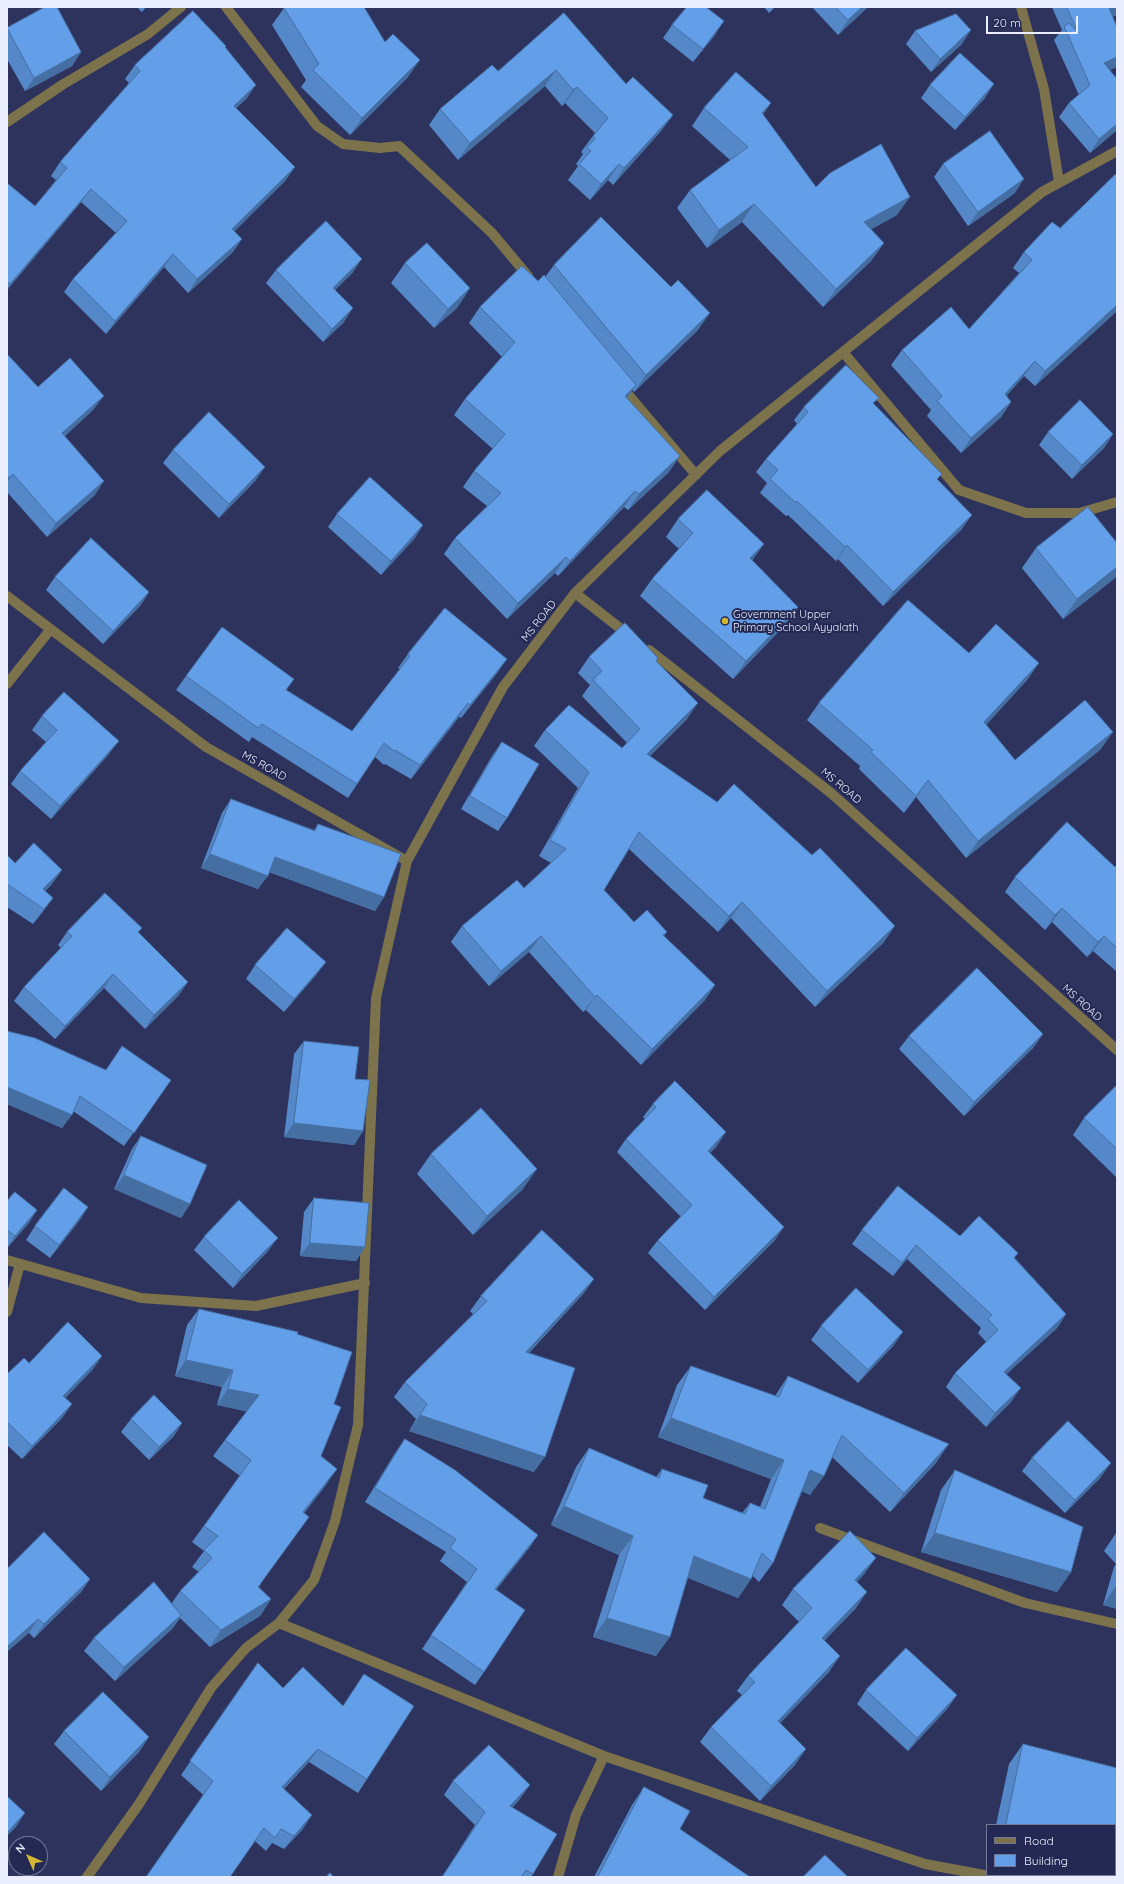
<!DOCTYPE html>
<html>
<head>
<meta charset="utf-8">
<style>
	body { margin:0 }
	#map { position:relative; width:1124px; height:1884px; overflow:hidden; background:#2d335d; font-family:Quicksand,sans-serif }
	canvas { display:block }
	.frame { position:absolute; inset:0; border:8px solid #eaeefe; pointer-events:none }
	.legend { position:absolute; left:986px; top:1824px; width:130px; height:52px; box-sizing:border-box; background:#232952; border:1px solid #737897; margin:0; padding:5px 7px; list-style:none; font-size:12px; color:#eaeefe }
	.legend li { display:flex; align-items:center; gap:8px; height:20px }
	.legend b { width:20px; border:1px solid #737897 }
	.north { position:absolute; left:8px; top:1836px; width:40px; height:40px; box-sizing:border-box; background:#232952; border:1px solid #737897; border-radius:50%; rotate:315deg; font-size:11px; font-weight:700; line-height:16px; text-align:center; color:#eaeefe }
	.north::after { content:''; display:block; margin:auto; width:14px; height:18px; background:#d4b635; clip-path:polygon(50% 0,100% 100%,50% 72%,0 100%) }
	.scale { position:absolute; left:986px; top:16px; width:92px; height:18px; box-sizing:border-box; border:2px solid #eaeefe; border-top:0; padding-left:5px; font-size:12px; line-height:14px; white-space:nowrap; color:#eaeefe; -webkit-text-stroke:3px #232952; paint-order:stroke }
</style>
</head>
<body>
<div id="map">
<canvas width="1124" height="1884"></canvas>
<div class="frame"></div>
<ul class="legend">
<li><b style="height:5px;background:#7c724b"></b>Road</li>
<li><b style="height:11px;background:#639ee8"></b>Building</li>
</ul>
<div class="north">N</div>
<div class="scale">20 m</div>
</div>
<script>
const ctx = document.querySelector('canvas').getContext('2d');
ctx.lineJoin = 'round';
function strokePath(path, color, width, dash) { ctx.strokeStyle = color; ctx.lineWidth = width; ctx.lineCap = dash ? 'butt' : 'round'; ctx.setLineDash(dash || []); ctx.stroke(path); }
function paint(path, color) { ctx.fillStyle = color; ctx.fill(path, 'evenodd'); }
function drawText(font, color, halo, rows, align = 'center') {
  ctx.font = font + ' Quicksand,sans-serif'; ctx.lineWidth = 4; ctx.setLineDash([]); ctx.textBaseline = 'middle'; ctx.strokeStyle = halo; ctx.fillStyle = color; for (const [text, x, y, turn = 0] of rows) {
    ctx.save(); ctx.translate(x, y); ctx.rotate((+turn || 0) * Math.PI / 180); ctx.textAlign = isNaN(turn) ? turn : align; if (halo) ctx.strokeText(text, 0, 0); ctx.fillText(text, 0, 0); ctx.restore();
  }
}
strokePath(new Path2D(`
	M226 7 317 126 343 144 380 148 399 146 492 233 528 276
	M1021 7 1044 89 1059 182
	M7 122 62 85 148 34 181 7
	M843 352 959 490 1026 513H1079L1117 502
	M621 386 696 475
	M575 593 720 451 1042 192 1117 151
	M7 596 206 747 407 861 503 687 575 593 630 636
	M649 650 831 793 1117 1050
	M7 684 50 630
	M7 1260 141 1298 256 1306 365 1283
	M7 1312 20 1264
	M820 1528 1025 1603 1117 1624
	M279 1623 604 1756 925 1864 995 1877
	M87 1877 139 1804 211 1688 246 1648 279 1623 314 1580 335 1521 358 1425 376 998 407 861
	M558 1877 576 1815 604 1756`), '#7c724b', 10);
paint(new Path2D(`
	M45 7 81 52 72 66 25 91 7 59V28Z
	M137 7H146L142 12Z
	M764 7H775L769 13Z
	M812 7H868L838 35Z
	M1052 7H1117V15L1112 17 1117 27V67L1109 70 1117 79V130L1090 153 1059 117 1069 103 1079 95 1054 40 1062 30Z
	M284 8 408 77 350 135 301 87 306 80 272 25Z
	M564 13 626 84 673 115 661 131 613 185 608 180 590 200 568 180 578 166 576 164 583 154 581 152 595 133 565 103 562 106 545 86 458 160 429 125 440 109 498 71Z
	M672 25 715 35 693 62 663 38Z
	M915 31 962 44 931 72 906 44Z
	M226 46 225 48 247 98 236 108 295 167 285 181 234 231 242 239 232 253 188 293 164 267 106 334 64 292 73 279 116 233 81 202 7 290V183L35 206 56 180 51 176 60 162 129 83 125 79 135 65Z
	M930 85 985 98 955 130 921 98Z
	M704 108 763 114 816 187 897 215 871 229 884 243 871 261 823 307 742 222 707 248 677 208 690 190 730 160 692 126Z
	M943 164 1015 193 968 226 934 177Z
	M1117 173V311L1035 386 1024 376 1006 396 1011 402 1001 417 961 453 927 416 931 410 891 365 902 350 969 329 1019 273 1013 268 1024 252 1060 228Z
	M405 263 470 288 457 308 434 328 391 283Z
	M554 265 698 330 634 392 633 390 627 398 669 472 628 510 624 507 558 576 555 573 507 619 444 554 455 538 487 506 463 487 474 471 493 449 454 415 465 399 502 357 469 323 480 307 538 281 545 277Z
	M276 270 353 272 335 290 344 322 323 342 266 283Z
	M7 354 38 387 94 409 65 436 95 495 47 537 7 492Z
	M874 404 938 480 962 529 883 606 838 559 836 561 788 515 786 516 760 493 767 483 756 472 766 459 797 424 794 420 804 407Z
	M1048 432 1113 434 1104 448 1072 479 1039 445Z
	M173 450 256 480 219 518 163 463Z
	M337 514 423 525 414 539 381 575 328 527Z
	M678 519 764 544 752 560 785 625 733 679 640 596 652 579 679 549 666 537Z
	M1117 543V574L1115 578 1063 619 1022 568 1036 548Z
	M55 577 149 592 140 606 103 644 46 590Z
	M969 653 1039 663 1027 680 986 725 1015 760 1101 749 966 858 916 797 904 813 859 769 860 766 807 720 819 703Z
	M408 654 498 672 461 718 459 717 411 779 385 764 384 765 375 757 348 798 252 737 249 742 176 690 186 676 287 690 352 731 400 669 398 668Z
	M589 657 656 661 687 719 650 756 884 942 815 1007 731 918 718 932 629 849 604 890 634 922 667 932 664 936 715 985 704 1001 641 1065 586 1010 583 1012 529 952 489 986 451 942 462 926 524 888 551 863 539 856 578 788 534 746 545 730 622 748 627 743 582 696 590 685 578 673Z
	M42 716 109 754 51 819 11 784 20 771 46 742 32 730Z
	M502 742 507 818 498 831 461 809 492 756Z
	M231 799 314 830 318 824 384 897 375 911 269 872 258 889 201 868 222 813Z
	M7 855 15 863 62 870 51 885 45 891 53 898 33 924 7 907Z
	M1117 865V972L1093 951 1087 957 1052 922 1045 930 1005 892 1015 877 1115 867Z
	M67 932H139L179 995 145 1029 104 988 55 1039 14 1001 24 987 61 948 58 945Z
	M326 962 316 975 284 1012 246 979 255 965Z
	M7 1031 106 1070 171 1080 124 1146 73 1111 62 1128 7 1104Z
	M1043 1034 1033 1048 964 1116 899 1049 909 1036Z
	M304 1041 363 1131 354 1145 284 1137 294 1054Z
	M1117 1085V1178L1073 1135 1084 1118Z
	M653 1104 717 1146 710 1153 775 1240 705 1310 648 1253 658 1240 681 1217 617 1152 626 1139 645 1119 643 1117Z
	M141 1136 190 1204 181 1218 114 1189 132 1149Z
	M431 1154 523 1189 473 1235 417 1174Z
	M314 1198 365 1247 356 1261 300 1256 304 1212Z
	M7 1201 37 1210 28 1224 7 1248Z
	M88 1207 79 1221 50 1258 26 1240 35 1226Z
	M862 1230 960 1236 1015 1258 1066 1314 1057 1328 1006 1374 1011 1402 986 1427 946 1387 955 1373 986 1342 978 1333 981 1328 907 1259 893 1276 852 1244Z
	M204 1237 268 1251 233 1288 194 1250Z
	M594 1279 583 1294 529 1353 534 1472 409 1431 416 1419 394 1397 405 1382 473 1314 470 1311 481 1296Z
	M199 1309 297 1334 334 1404 321 1456 326 1485 304 1513 259 1587 271 1599 260 1616 210 1647 180 1618 172 1629 115 1681 84 1651 94 1638 172 1603 180 1591 199 1572 192 1567 204 1551 192 1542 240 1476 213 1456 225 1440 247 1411 217 1405 222 1387 175 1376 187 1325Z
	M821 1326 894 1345 858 1383 811 1340Z
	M102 1356 93 1369 65 1398 72 1404 62 1418 22 1459 7 1445V1374L29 1363Z
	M691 1366 775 1396 788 1376 936 1463 890 1512 832 1457 810 1495 802 1491 773 1563 759 1582 753 1576 738 1598 688 1578 656 1656 593 1637 619 1555 551 1525 576 1467 589 1448 656 1477 662 1469 703 1498 742 1513 750 1503 760 1507 771 1479 658 1437 677 1385Z
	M131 1419 182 1423 173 1437 149 1460 121 1432Z
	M405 1439 538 1535 529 1548 496 1590 484 1672 475 1685 422 1649 467 1582 440 1561 446 1552 365 1502 395 1453Z
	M1032 1458 1101 1477 1065 1513 1022 1471Z
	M955 1470 1071 1572 1057 1592 921 1552 941 1490Z
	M1116 1533H1117V1609L1103 1605 1114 1567 1116 1564 1104 1551Z
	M7 1569 90 1579 81 1592 34 1638 29 1633Z
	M865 1573 857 1582 856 1608 824 1641 829 1672 780 1723 795 1765 760 1801 700 1742 711 1727 742 1695 737 1691 748 1676 799 1622 782 1605 793 1589Z
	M258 1663 283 1688 343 1706 364 1674 367 1779 358 1793 309 1762 284 1789 303 1829 284 1849 272 1843 266 1851 181 1775Z
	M866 1690 957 1695 947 1709 908 1751 857 1704Z
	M64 1731 140 1751 101 1791 54 1744Z
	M1023 1744 1117 1768V1877H987L989 1875H1115V1825H996L1009 1764Z
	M453 1781 520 1799 512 1808 533 1874 531 1877H442L475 1825 444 1795Z
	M644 1787 680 1829 750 1877H594L632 1805Z`), '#5588c8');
paint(new Path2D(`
	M862 7H868L838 35 848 20Z
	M1112 7H1117V15L1099 22 1109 8Z
	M724 21 715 35 693 62 703 49Z
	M971 30 962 44 931 72 940 59Z
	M81 52 72 66 25 91 34 78Z
	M1117 57V67L1094 77 1104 63Z
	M420 60 408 77 350 135 362 118Z
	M556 70 545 86 458 160 470 143Z
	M994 84 985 98 955 130 965 117Z
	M256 85 247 98 224 120 234 106Z
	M577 87 565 103 562 106 573 90Z
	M771 103 759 121 762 113Z
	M673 115 661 131 613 185 624 168Z
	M1117 124V130L1090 153 1099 139Z
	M619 164 608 180 590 200 601 184Z
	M295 167 285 181 223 243 232 229Z
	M1024 179 1015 193 968 226 978 212Z
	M91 189 81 202 7 290V288L10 284Z
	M910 197 897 215 852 240 864 222Z
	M754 204 742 222 707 248 719 230Z
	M242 239 232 253 188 293 197 279Z
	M884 243 871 261 823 307 836 289Z
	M173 254 164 267 106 334 115 321Z
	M362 259 353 272 323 301 333 288Z
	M470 288 457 308 434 328 448 309Z
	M1117 305V311L1035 386 1045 371Z
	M353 308 344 322 323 342 332 329Z
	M710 313 698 330 634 392 646 375Z
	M1035 361 1024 376 994 410 1005 394Z
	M636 385 625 401V396Z
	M104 396 94 409 53 447 62 433Z
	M1011 402 1001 417 961 453 971 438Z
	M1113 434 1104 448 1072 479 1082 465Z
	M680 456 669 472 628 510 639 494Z
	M265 467 256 480 219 518 229 504Z
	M13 474 7 482V479Z
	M104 481 95 495 47 537 56 523Z
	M635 491 624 507 558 576 570 561Z
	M972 515 962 529 883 606 893 592Z
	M423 525 414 539 381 575 391 561Z
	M764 544 751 562 750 558Z
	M847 545 838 559 836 561 845 547Z
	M566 557 555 573 507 619 518 603Z
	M1117 567V574L1115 578 1063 619 1077 599Z
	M149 592 140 606 103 644 113 631Z
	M798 607 785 625 733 679 746 661Z
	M507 659 498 672 461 718 470 705Z
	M1039 663 1027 680 972 740 984 722Z
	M468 703 459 717 411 779 420 765Z
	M698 703 687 719 636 770 647 754Z
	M1113 732 1101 749 966 858 978 841Z
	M119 741 109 754 51 819 60 806Z
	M928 780 916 797 904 813 916 796Z
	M210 854 268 876 258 889 201 868Z
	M275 857 384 897 375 911 265 870Z
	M62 870 51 885 34 902 43 889Z
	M53 898 42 913 33 924 44 909Z
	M742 902 731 918 718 932 729 916Z
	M1062 908 1052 922 1045 930 1055 915Z
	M895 926 884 942 815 1007 827 991Z
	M541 936 529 952 489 986 501 971Z
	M1104 936 1093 951 1087 957 1098 942Z
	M326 962 316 975 284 1012 294 999Z
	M113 974 104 988 55 1039 65 1026Z
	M188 982 179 995 145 1029 154 1015Z
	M715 985 704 1001 641 1065 652 1049Z
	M597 995 586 1010 583 1012 595 997Z
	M1043 1034 1033 1048 964 1116 974 1102Z
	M7 1087 72 1115 62 1128 7 1104Z
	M294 1123 363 1131 354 1145 284 1137Z
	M726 1132 717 1146 698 1164 708 1151Z
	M537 1169 523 1189 473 1235 487 1216Z
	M124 1175 190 1204 181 1218 114 1189Z
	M88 1207 79 1221 50 1258 59 1245Z
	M37 1210 28 1224 7 1248 15 1236Z
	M784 1227 775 1240 705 1310 714 1297Z
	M278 1238 268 1251 233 1288 242 1274Z
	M310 1243 365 1247 356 1261 300 1256Z
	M916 1245 907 1259 893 1276 902 1263Z
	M594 1279 583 1294 515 1367 526 1352Z
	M1066 1314 1057 1328 995 1385 1004 1372Z
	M903 1332 894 1345 858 1383 868 1370Z
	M102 1356 93 1369 54 1410 63 1396Z
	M186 1360 233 1370 222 1387 175 1376Z
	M1021 1388 1011 1402 986 1427 995 1413Z
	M228 1389 259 1395 248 1412 217 1405Z
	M72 1404 62 1418 22 1459 32 1446Z
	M420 1415 545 1457 534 1472 409 1431Z
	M671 1418 784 1460 771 1479 658 1437Z
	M182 1423 173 1437 149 1460 159 1447Z
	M949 1444 936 1463 890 1512 904 1493Z
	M1111 1463 1101 1477 1065 1513 1075 1500Z
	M337 1469 326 1485 292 1529 303 1512Z
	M810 1470 824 1476 810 1495 797 1489Z
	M564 1506 633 1536 619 1555 551 1525Z
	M935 1533 1071 1572 1057 1592 921 1552Z
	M538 1535 529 1548 486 1603 495 1589Z
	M694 1556 751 1579 738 1598 681 1575Z
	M876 1558 865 1573 844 1595 855 1580Z
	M90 1579 81 1592 34 1638 44 1624Z
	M1116 1586 1117 1587V1609L1103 1605Z
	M867 1592 856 1608 811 1654 822 1638Z
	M271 1599 260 1616 210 1647 221 1630Z
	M181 1615 172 1629 115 1681 124 1667Z
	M607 1618 670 1637 656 1656 593 1637Z
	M38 1619 29 1633 7 1652V1647Z
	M840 1656 829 1672 767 1737 778 1721Z
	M957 1695 947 1709 908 1751 917 1738Z
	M149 1737 140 1751 101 1791 110 1777Z
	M318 1749 309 1762 272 1800 282 1787Z
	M806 1749 795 1765 760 1801 771 1786Z
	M530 1785 520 1799 500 1820 510 1806Z
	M25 1813 16 1827 7 1836V1833Z
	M312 1815 303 1829 284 1849 294 1836Z`), '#456fa2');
const building = new Path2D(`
	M45 7H57L81 52 34 78 7 28Z
	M285 7H364L385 42 393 34 420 60 362 118 313 70 319 64 284 8Z
	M687 7H706L724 21 703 49 672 25Z
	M836 7H862L848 20Z
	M1067 7H1112L1109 8 1117 27V57L1104 63 1117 79V124L1099 139 1069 103 1090 85 1064 26 1069 23 1078 33Z
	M193 11 226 46 225 47 256 85 234 106 295 167 232 229 242 239 197 279 173 254 115 321 73 279 127 221 91 189 10 284 7 282V183L35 206 67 168 60 162 140 71 135 65Z
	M564 13 626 84 633 77 673 115 624 168 619 164 601 184 579 164 591 151 587 147 595 139 593 136 608 118 577 87 573 90 556 70 470 143 440 109 492 65 498 71Z
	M956 14 971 30 940 59 915 31Z
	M960 53 994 84 965 117 930 85Z
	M736 72 771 103 762 113 816 187 830 173 881 144 910 197 864 222 884 243 836 289 754 204 719 230 690 190 748 147 704 108Z
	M990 131 1024 179 978 212 943 164Z
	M1117 173V305L1045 371 1035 361 1005 394 1011 402 971 438 937 401 942 396 902 350 951 307 969 329 1032 260 1024 252 1052 222 1060 228Z
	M601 217 671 287 678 280 710 313 646 375 554 265Z
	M326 221 362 259 333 288 353 308 332 329 276 270Z
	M427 243 470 288 448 309 405 263Z
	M522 266 538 281 544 275 636 385 625 396 680 456 639 494 635 491 570 561 566 557 518 603 455 538 501 493 474 471 505 434 465 399 515 342 480 307Z
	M7 354 38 387 70 358 104 396 62 433 104 481 56 523 13 474 7 479Z
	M846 365 879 398 873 403 942 474 937 479 972 515 893 592 847 545 845 547 797 501 796 503 770 479 778 470 766 459 808 412 804 407Z
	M1080 400 1113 434 1082 465 1048 432Z
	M209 412 265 467 229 504 173 450Z
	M370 477 423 525 391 561 337 514Z
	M707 490 764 544 750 558 798 607 746 661 652 579 693 533 678 519Z
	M1088 507 1117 543V567L1077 599 1036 548Z
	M91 538 149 592 113 631 55 577Z
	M908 600 969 653 996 624 1039 663 984 722 1015 760 1085 700 1113 732 978 841 928 780 916 796 871 752 873 750 819 703Z
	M445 608 507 659 470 705 468 703 420 765 395 750 394 751 384 743 357 784 262 724 258 728 186 676 222 627 294 679 286 690 352 731 410 656 408 654Z
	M625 623 658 658 656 661 698 703 647 754 717 802 734 784 812 855 820 848 895 926 827 991 742 902 729 916 639 832 604 890 634 922 647 910 667 932 663 935 715 985 652 1049 597 995 595 997 541 936 501 971 462 926 517 880 524 888 566 849 550 840 589 772 545 730 569 705 622 748 640 729 593 680 602 671 589 657Z
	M64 692 119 741 60 806 20 771 57 730 42 716Z
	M502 742 539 764 507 818 470 796Z
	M231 799 315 831 318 824 401 854 384 897 275 857 268 876 210 854Z
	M1067 822 1115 867 1117 865V948L1104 936 1098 942 1062 908 1055 915 1015 877Z
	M34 843 62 870 43 889 53 898 44 909 7 884V855L15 863Z
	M105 893 142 928 138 932 188 982 154 1015 113 974 65 1026 24 987 72 936 67 932Z
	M287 928 326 962 294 999 255 965Z
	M977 968 1043 1034 974 1102 909 1036Z
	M7 1031 35 1038 106 1070 122 1046 171 1080 134 1133 80 1096 72 1115 7 1087Z
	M304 1041 359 1047 355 1079 370 1080 363 1131 294 1123Z
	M675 1081 726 1132 708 1151 784 1227 714 1297 658 1240 692 1205 626 1139 656 1107 653 1104Z
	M1117 1085V1149L1084 1118Z
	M481 1108 537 1169 487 1216 431 1154Z
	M141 1136 207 1165 190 1204 124 1175Z
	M898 1186 960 1236 979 1216 1018 1253 1014 1258 1066 1314 1004 1372 1021 1388 995 1413 955 1373 998 1330 988 1319 992 1315 916 1245 902 1263 862 1230Z
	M64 1188 88 1207 59 1245 35 1226Z
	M15 1192 37 1210 15 1236 7 1230V1201Z
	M314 1198 369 1203 365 1247 310 1243Z
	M239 1200 278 1238 242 1274 204 1237Z
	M542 1230 594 1279 526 1352 575 1368 545 1457 420 1415 427 1404 405 1382 487 1301 481 1296Z
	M856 1288 903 1332 868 1370 821 1326Z
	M199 1309 298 1332 297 1334 352 1352 334 1404 341 1407 321 1456 337 1469 303 1512 309 1517 258 1587 271 1599 221 1630 180 1591 212 1558 204 1550 218 1536 204 1526 251 1460 225 1440 259 1395 228 1389 233 1370 186 1360Z
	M68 1322 102 1356 63 1396 72 1404 32 1446 7 1422V1374L24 1358 29 1363Z
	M691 1366 779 1397 788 1376 949 1444 904 1493 842 1435 824 1476 810 1470 773 1563 762 1553 751 1579 694 1556 670 1637 607 1618 633 1536 564 1506 589 1448 659 1478 662 1469 708 1485 703 1498 745 1514 750 1503 765 1509 784 1460 671 1418Z
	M154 1395 182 1423 159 1447 131 1419Z
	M1068 1421 1111 1463 1075 1500 1032 1458Z
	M405 1439 455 1470 538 1535 495 1589 525 1610 484 1672 431 1635 477 1569 450 1548 456 1539 375 1488Z
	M955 1470 1083 1527 1071 1572 935 1533Z
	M850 1531 876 1558 855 1580 867 1592 822 1638 840 1656 778 1721 806 1749 771 1786 711 1727 755 1682 748 1676 812 1608 793 1589Z
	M44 1532 90 1579 44 1624 38 1619 7 1647V1569Z
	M154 1582 181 1615 124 1667 94 1638Z
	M906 1648 957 1695 917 1738 866 1690Z
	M258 1663 283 1688 303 1667 343 1706 364 1674 414 1706 367 1779 318 1749 282 1787 312 1815 294 1836 281 1829 275 1838 264 1828 230 1877H146L213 1781 190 1761Z
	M103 1692 149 1737 110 1777 64 1731Z
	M1023 1744 1117 1768V1877H992V1875H1115V1825H1006Z
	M489 1745 530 1785 510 1806 557 1834 533 1874 526 1870 521 1877H442L485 1812 453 1781Z
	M644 1787 690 1811 680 1829 750 1877H598Z
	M7 1796 25 1813 7 1833Z
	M825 1855 848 1877H803Z
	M330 1873 334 1877H326Z`);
paint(building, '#639ee8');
strokePath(building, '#456fa2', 1);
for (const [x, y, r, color] of [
	[725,621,4,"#d4b635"]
]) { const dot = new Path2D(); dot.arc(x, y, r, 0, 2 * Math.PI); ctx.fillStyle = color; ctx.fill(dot); strokePath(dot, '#232952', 1.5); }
drawText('11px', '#eaeefe', '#232952', [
	["Government Upper",733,615],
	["Primary School Ayyalath",733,628]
], 'left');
drawText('11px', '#eaeefe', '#232952', [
	["MS ROAD",539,621,-52],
	["MS ROAD",264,766,29],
	["MS ROAD",841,786,40],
	["MS ROAD",1082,1003,42]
]);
</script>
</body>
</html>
